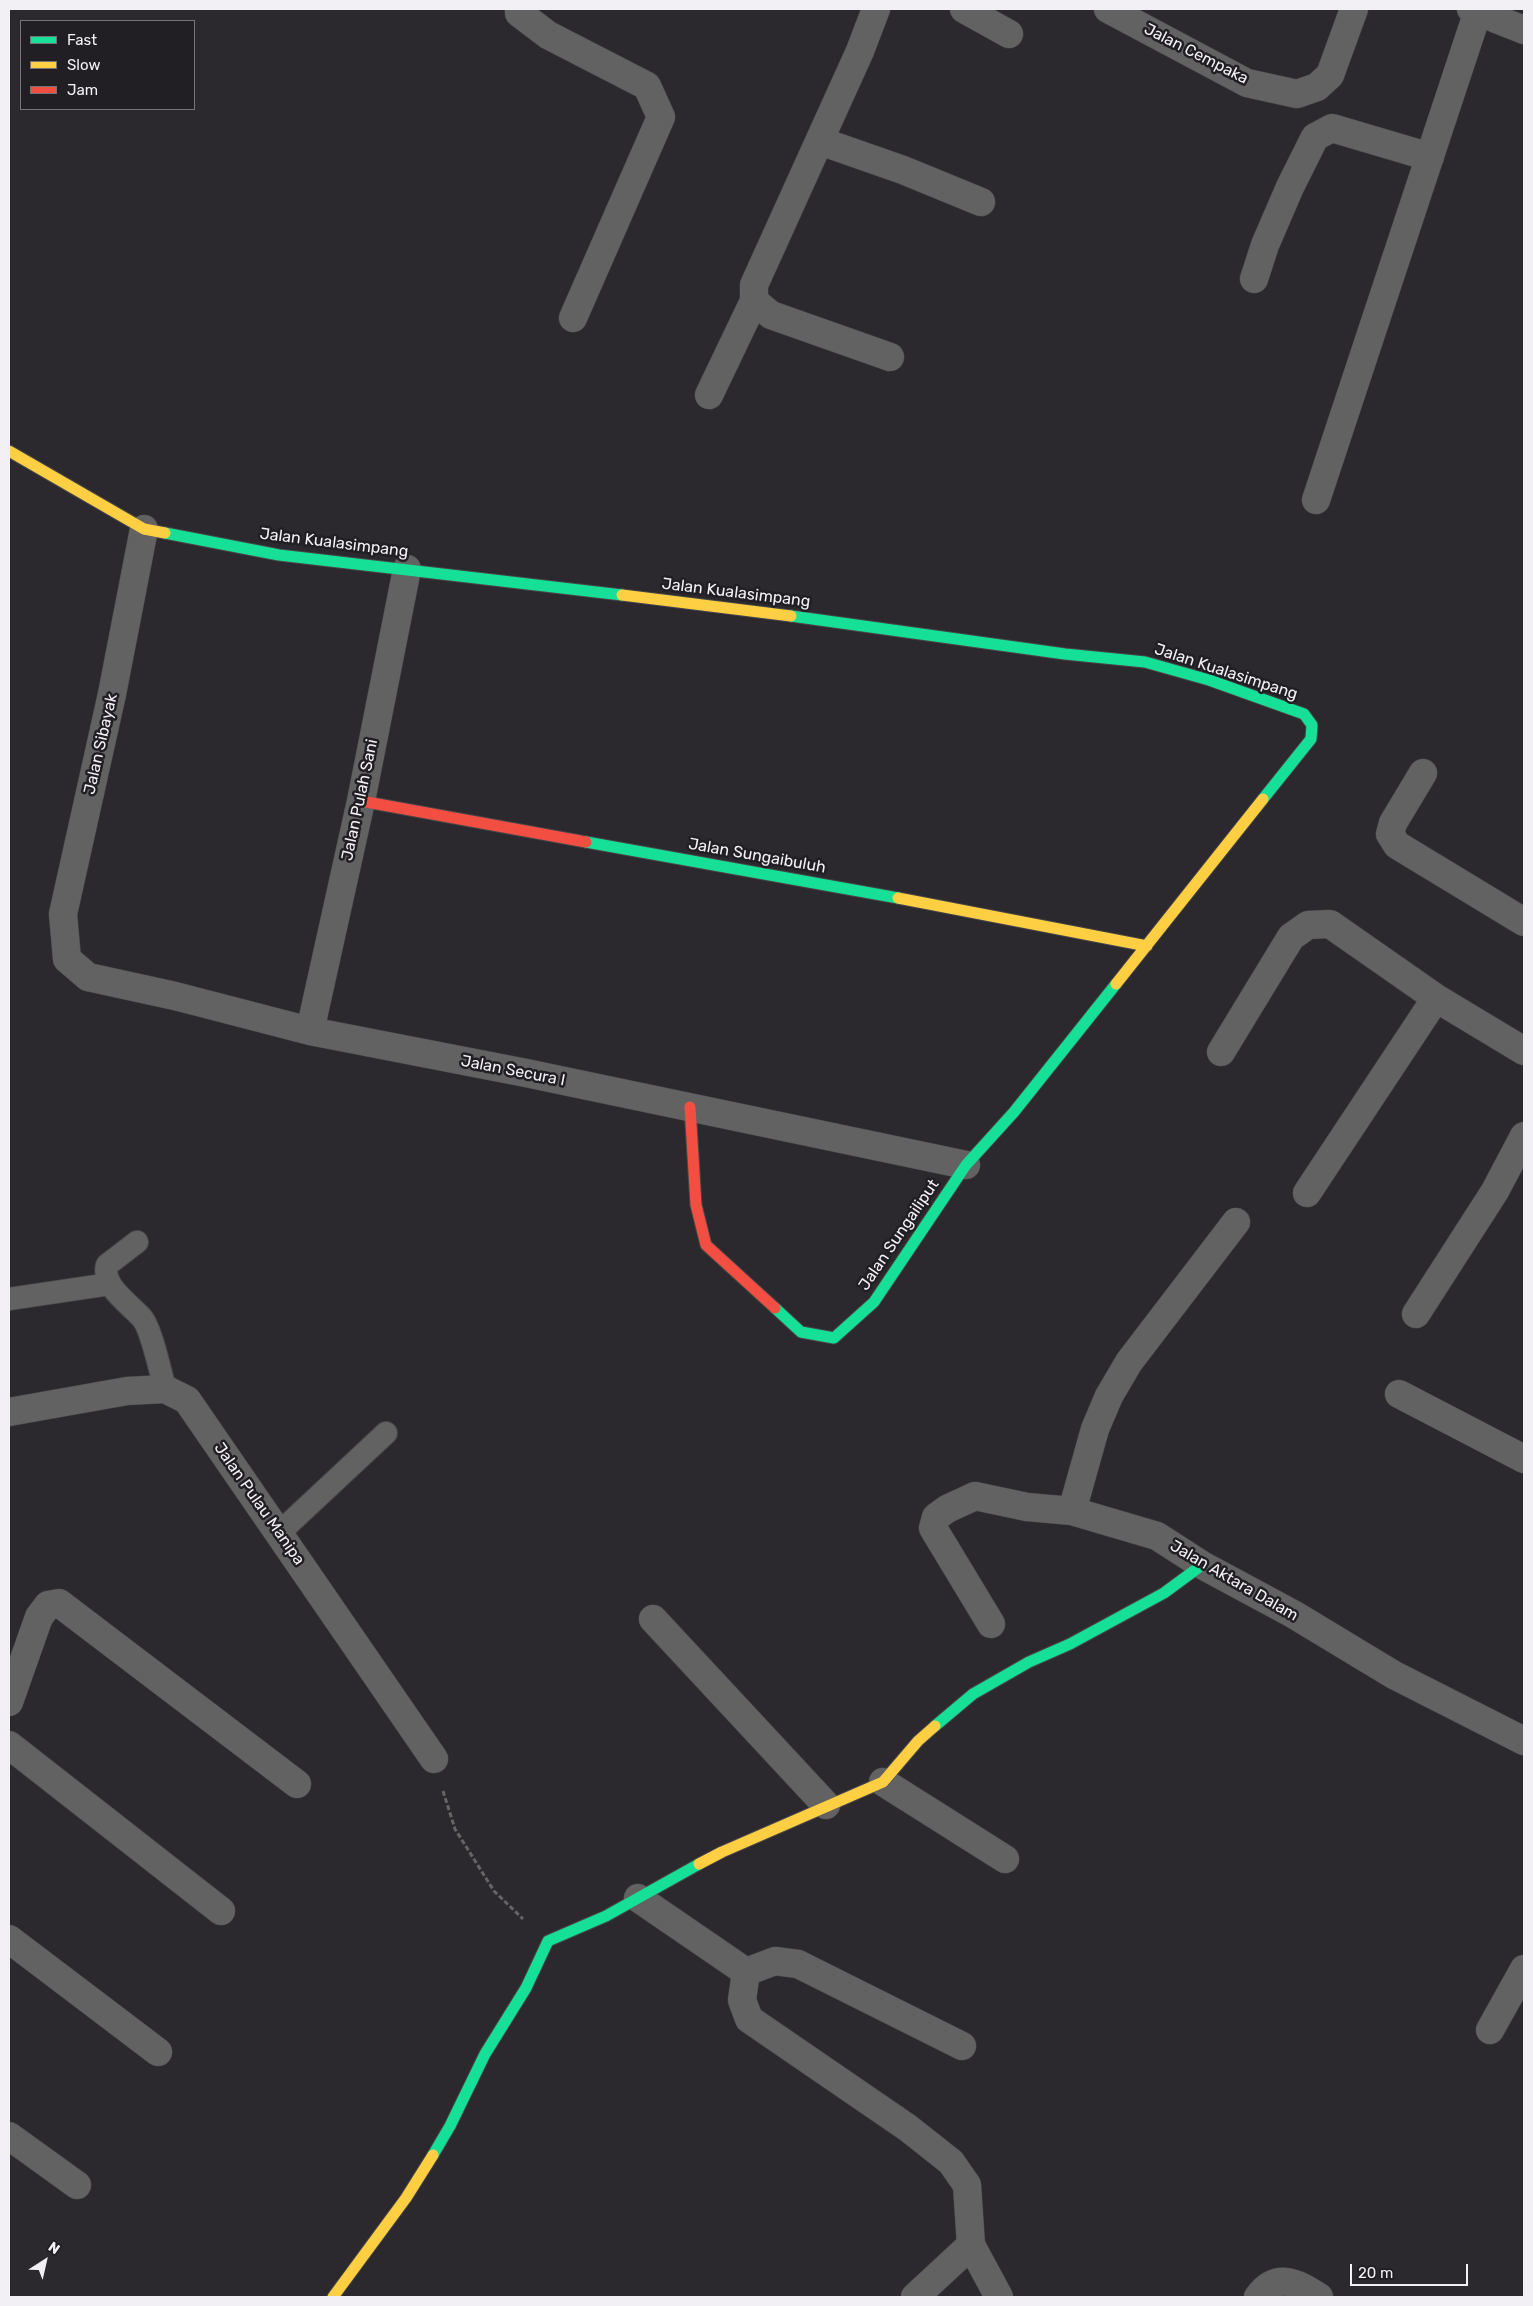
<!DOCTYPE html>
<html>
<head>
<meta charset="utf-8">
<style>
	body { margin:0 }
	#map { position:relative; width:1533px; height:2306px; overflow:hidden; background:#2b292d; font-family:Rubik,sans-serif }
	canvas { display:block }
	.frame { position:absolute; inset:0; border:10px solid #f2f0f4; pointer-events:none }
	.legend { position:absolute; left:20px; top:20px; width:175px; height:90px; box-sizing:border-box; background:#211f24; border:1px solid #757377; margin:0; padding:6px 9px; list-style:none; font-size:15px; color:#f2f0f4 }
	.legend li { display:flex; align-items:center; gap:10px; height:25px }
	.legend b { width:25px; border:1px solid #757377 }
	.north { position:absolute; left:20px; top:2236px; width:50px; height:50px; -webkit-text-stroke:4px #211f24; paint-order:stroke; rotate:35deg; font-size:14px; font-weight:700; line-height:20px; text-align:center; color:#f2f0f4 }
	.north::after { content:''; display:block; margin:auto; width:18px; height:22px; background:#f2f0f4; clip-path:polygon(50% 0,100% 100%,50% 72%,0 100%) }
	.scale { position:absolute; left:1350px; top:2264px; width:118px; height:22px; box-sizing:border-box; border:2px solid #f2f0f4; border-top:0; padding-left:6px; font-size:15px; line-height:18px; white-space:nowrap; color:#f2f0f4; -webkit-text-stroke:4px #211f24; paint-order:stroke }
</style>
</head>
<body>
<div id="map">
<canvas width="1533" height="2306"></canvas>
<div class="frame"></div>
<ul class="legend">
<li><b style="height:6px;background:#16e098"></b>Fast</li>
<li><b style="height:6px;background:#ffcf43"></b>Slow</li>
<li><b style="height:6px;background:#f24e42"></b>Jam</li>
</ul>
<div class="north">N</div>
<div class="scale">20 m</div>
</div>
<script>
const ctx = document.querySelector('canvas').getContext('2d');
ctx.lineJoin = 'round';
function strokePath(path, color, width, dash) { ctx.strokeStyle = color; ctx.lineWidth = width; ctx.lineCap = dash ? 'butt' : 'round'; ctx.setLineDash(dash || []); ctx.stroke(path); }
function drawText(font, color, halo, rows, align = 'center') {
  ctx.font = font + ' Rubik,sans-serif'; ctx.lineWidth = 5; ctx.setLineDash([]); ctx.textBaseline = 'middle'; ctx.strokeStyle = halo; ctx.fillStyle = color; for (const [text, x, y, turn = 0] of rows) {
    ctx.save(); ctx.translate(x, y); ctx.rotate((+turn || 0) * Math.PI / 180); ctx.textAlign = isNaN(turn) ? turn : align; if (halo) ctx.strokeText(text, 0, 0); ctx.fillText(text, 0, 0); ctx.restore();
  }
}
const lane = new Path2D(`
	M137 1242 107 1265C101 1286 130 1304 142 1318 151 1328 161 1374 165 1389
	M9 1299 110 1284
	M279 1533 386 1433`);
const street = new Path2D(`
	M519 9V13L548 35 647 86 661 117 573 318
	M876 9 860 51 754 285V301L771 315 890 357
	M964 9 1009 34
	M1108 9 1247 83 1297 94 1317 87 1330 75 1354 9
	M1471 9 1524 30
	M820 141 903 170 981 202
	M1254 279 1265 245 1290 187 1315 137 1332 128 1430 157
	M709 395 754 301
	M1316 500 1478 11
	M144 529 112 694 63 914 67 959 88 977 175 996 310 1031 526 1073 966 1165
	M1423 773 1393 823 1390 834 1397 845 1524 922
	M310 1031 361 801 407 569
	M1221 1052 1291 937 1308 925 1330 924 1436 998 1524 1051
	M1307 1193 1436 998
	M1416 1314 1495 1191 1524 1136
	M1399 1394 1524 1459
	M9 1412 127 1391 165 1389 187 1400 434 1759
	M1072 1511 1095 1429 1109 1396 1129 1362 1236 1222
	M653 1619 826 1805
	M991 1624 933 1528 936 1517 947 1509 975 1496 1027 1507 1072 1511 1157 1536 1202 1565 1293 1614 1394 1675 1524 1741
	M9 1702 39 1617 48 1605 59 1603 297 1784
	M9 1745 221 1911
	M883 1782 1005 1859
	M638 1898 746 1972 742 2000 749 2019 908 2128 951 2162 967 2185 971 2245 999 2297
	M9 1939 158 2052
	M746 1972 775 1961 798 1964 962 2046
	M1490 2030 1524 1969
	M9 2136 77 2185
	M915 2297 971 2245
	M1258 2297C1277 2271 1297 2283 1319 2297`);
const fast = new Path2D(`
	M165 533 279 555 622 595
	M791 616 1065 654 1145 662 1209 680 1304 714 1312 725 1311 739 1263 799
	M586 842 898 898
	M775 1308 801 1332 834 1338 874 1302 966 1165 1014 1112 1116 984
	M935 1726 973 1694 1029 1662 1070 1644 1164 1593 1202 1565
	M433 2155 450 2126 485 2054 526 1988 548 1941 606 1916 699 1864`);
const slow = new Path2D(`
	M9 451 144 529 165 533
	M622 595 791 616
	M898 898 1147 946
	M1116 984 1263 799
	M699 1864 722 1852 883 1782 918 1741 935 1726
	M333 2297 406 2198 433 2155`);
const jam = new Path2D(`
	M361 801 586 842
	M690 1107 696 1205 706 1245 775 1308`);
strokePath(lane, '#474648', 24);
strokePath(street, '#474648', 29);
strokePath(fast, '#474648', 13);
strokePath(slow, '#474648', 13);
strokePath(jam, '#474648', 13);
strokePath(new Path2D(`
	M443 1791 455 1829 494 1891 523 1919`), '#666566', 3, [5, 2.5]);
strokePath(lane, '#626262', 22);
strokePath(street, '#626262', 28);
strokePath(fast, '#16e098', 11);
strokePath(slow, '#ffcf43', 11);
strokePath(jam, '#f24e42', 11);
drawText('16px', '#f2f0f4', '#211f24', [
	["Jalan Cempaka",1196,54,27],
	["Jalan Kualasimpang",334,543,7],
	["Jalan Kualasimpang",736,593,7],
	["Jalan Kualasimpang",1226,672,18],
	["Jalan Sibayak",101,744,-77],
	["Jalan Pulah Sani",360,800,-78],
	["Jalan Sungaibuluh",757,856,10],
	["Jalan Secura I",513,1071,11],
	["Jalan Sungailiput",899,1235,-56],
	["Jalan Pulau Manipa",259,1504,55],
	["Jalan Aktara Dalam",1234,1581,30]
]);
</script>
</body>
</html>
